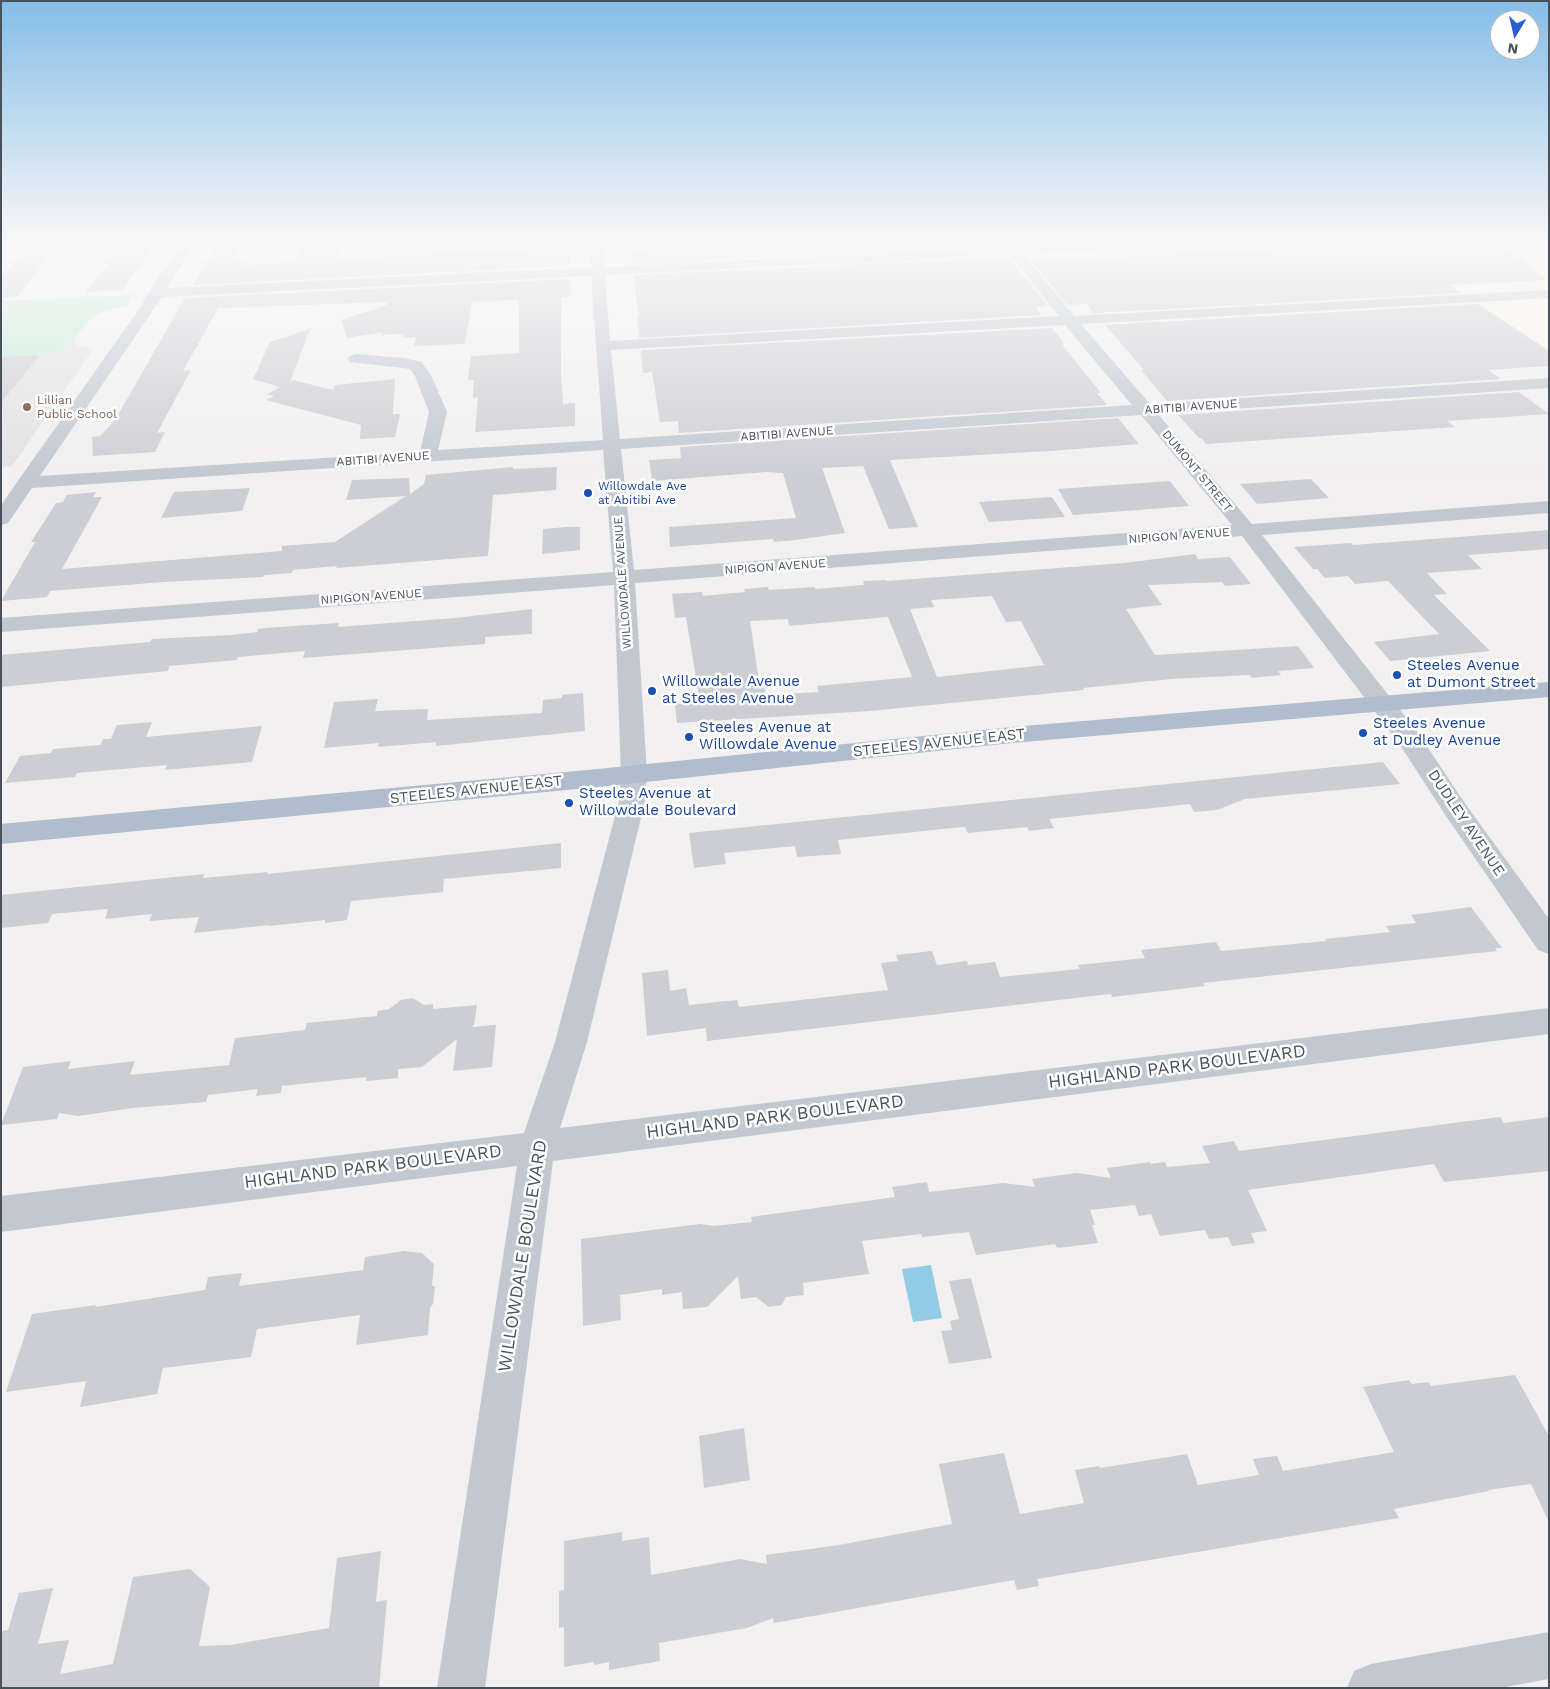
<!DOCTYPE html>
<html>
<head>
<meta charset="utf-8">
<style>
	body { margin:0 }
	#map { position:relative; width:1550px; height:1689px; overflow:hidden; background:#f2f0f0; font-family:"Work Sans",sans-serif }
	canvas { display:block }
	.frame { position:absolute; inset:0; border:2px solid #49515b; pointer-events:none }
	.north { position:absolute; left:1490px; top:10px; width:50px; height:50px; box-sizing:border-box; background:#fff; border:1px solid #b6b9bd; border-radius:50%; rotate:189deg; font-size:14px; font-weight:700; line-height:20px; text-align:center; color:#49515b }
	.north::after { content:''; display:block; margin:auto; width:18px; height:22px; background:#2860d3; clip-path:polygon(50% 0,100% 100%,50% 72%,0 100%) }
</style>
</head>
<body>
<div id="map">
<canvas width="1550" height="1689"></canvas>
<div class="frame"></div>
<div class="north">N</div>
</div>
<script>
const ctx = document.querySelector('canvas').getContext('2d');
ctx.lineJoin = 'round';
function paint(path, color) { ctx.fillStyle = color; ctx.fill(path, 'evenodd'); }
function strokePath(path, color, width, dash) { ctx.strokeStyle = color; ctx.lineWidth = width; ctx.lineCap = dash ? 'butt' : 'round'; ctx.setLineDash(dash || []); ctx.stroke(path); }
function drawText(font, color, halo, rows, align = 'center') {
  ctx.font = font + ' "Work Sans",sans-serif'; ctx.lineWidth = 5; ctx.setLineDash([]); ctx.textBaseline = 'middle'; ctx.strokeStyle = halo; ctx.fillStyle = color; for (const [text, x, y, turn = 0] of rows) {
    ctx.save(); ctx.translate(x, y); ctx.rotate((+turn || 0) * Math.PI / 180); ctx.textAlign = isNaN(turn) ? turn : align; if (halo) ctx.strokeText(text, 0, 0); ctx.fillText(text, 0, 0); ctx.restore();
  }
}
paint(new Path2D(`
	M1448 242H1513L1549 267V288L1511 289Z
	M1549 299V350L1477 302Z`), '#fbf8eb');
paint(new Path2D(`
	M74 339 78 346 94 348 12 466 1 467V343Z`), '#e3e1e1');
paint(new Path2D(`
	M133 295 127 306C94 312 94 314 74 339L1 343V301Z
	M68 340 60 353 1 357V344Z`), '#c2ecd6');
paint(new Path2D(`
	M931 1265 942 1318 913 1322 902 1269Z`), '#92cbe5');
paint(new Path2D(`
	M126 242H158L122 290 85 292Z
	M220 242H242L232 262 243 261 240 265 295 263 304 242H344L336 259 452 253V251L472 250V253L478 254 526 251 527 242H565V251H570V266L192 285Z
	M741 242H999L1001 245 632 264 630 250Z
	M1422 242H1497L1547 280 1449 285 1461 293 1094 313 1086 304 1067 305 1032 261Z
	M51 254 17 297 1 298V276L17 260 20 259 25 255Z
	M1009 257 1048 306 1035 307 1041 315 639 338 637 317H639L633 275Z
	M570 279 571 296 561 298V373L563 404 575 403V426L475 432 478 397 473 398 474 380H468L471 356 519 353V301L517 300 472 302 465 344 414 346 416 337 403 338 404 334 382 335 383 332 347 338 341 320 387 305V302L218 308 183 371 191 370 157 433 165 432 155 452 93 456 92 437 100 436 115 420 185 298Z
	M1478 304 1549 351V366L1488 370 1501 379 1167 401 1141 370H1144L1105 325Z
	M1052 328 1063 342V346L1101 393H1097L1107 405 679 433 678 421 660 422 652 372 643 373 641 350Z
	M310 329 290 382 293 380 333 390 335 385 395 379 393 414H400L395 437 360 439 361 425 266 400 274 396 267 394 280 387 253 379 270 342Z
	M40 355 22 377 1 403V357Z
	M1519 392 1549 414 1447 421 1455 427 1206 444 1201 438H1199L1178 415Z
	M1118 418 1139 444 1050 451 890 460 918 527 889 529 863 466 822 468 845 533 795 540 774 542 773 539 670 547 669 527 796 518 783 473 766 472 652 481 649 460 681 458 680 447Z
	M513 467V469L557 467 556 490 493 495 488 556 336 568 337 566 293 570 292 573 264 575 263 577 164 582 50 591 47 597 1 601 35 542H31L56 503 63 502 67 495 96 492 93 497H102L62 569 282 551V546L335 542 406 496 346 500 352 480 409 478 410 494 424 484 426 475Z
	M1311 479 1329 498 1257 504 1240 484Z
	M1170 481 1189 506 1073 515 1058 489Z
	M250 488 242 511 161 518 174 492Z
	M1052 497 1065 517 989 522 979 502Z
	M567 527H580V550L542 554 543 529Z
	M1549 530V549L1468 555 1482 569 1427 573 1447 594 1434 595 1490 651 1390 661 1374 642 1439 634 1388 581 1355 584 1348 576 1325 578 1317 569H1313L1294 547 1351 543 1353 545 1380 543Z
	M1195 554 1198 559 1230 557 1251 584 1225 586 1222 582 1148 585 1162 605 1126 609 1155 655 1298 646 1314 668 1278 671 1281 675 1252 678 1250 675 1171 679 1083 688 1084 690 870 711 677 723 675 704 700 702 686 617 675 618 672 594 702 592 703 596 745 592 744 589 768 587 769 590 815 587V589L864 585 863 581 886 580 887 581 1124 563ZM992 596 1006 622 1021 621 1044 665 937 677 910 609 934 607 931 600ZM888 617 912 677 817 686 819 692 766 695 764 688H760L750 621 788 619 789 626Z
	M532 609V634L485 637V644L303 658 305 651 238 657 237 660 169 666 168 671 1 687V655L150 642 152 639 231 635 257 632 258 629 265 628 339 623 338 627 455 618Z
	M583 693 585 731 436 746V742L378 747 379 743 324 748 334 702 378 699 375 711 428 709 427 720 542 713 543 700 562 698V695Z
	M152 722 146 737 262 726 252 762 165 770 167 765 77 773 75 777 5 783 20 756 51 753 53 749 100 745 103 739H111L117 725Z
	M1383 762 1400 784 1245 799 1217 810 1194 812 1190 804 1049 819 1054 828 1029 831 1027 827 968 833 965 827H962L838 840 841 854 797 857 795 846 724 853 726 864 694 868 689 833Z
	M561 843V868L444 879 443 892 351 901 347 920 325 923V920L269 926V925L194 933 199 917 149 921 152 914 105 919 108 909 52 914 48 923 1 928V895L204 874 203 878 268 872 267 874Z
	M1471 907 1502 948H1495L1497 951 1203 983 1205 986 1112 997 1111 994 1084 997 707 1041 706 1028 647 1036 642 973 668 970 670 991 686 988 689 1005 737 1000 739 1007 888 990 881 963 898 961 896 955 932 951 937 965 967 961 968 965 995 962 1000 977 1080 969 1078 965 1145 958 1141 950 1216 942 1221 951 1326 941 1325 939 1390 932 1386 926 1416 923 1411 915Z
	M413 998 424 1005 433 1004V1009L477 1005 474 1025 471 1027 496 1025 492 1067 453 1071 457 1039 422 1067 398 1069V1078L366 1081V1077L282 1086 281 1093 256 1096 258 1089 208 1095 206 1102 133 1108 78 1116 59 1113 57 1119 1 1125 23 1067 71 1061 68 1069 135 1061 130 1075 229 1065 235 1038 305 1030 307 1023 377 1016 378 1011 389 1009 401 1000Z
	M1500 1117 1504 1123 1549 1117V1171L1444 1182 1434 1164 1248 1190 1267 1231 1251 1233 1255 1243 1232 1246 1228 1237 1209 1239 1205 1230 1160 1236 1151 1214 1139 1216 1135 1205 1090 1210 1095 1225H1092L1098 1243 1057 1248 1055 1244 976 1255 969 1232 922 1237 921 1234 862 1241 869 1274 803 1283 804 1295 786 1297 782 1305 769 1307 756 1297 741 1299 738 1276 707 1307 683 1309 682 1292 662 1295V1289L620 1295 621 1320 583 1326 581 1239 700 1224 713 1226 752 1222 751 1217 895 1197 892 1187 927 1182 929 1192 1003 1183 1035 1187 1032 1179 1077 1173 1111 1178 1107 1168 1150 1162 1151 1164 1165 1162 1167 1167 1210 1163 1202 1146 1234 1141 1239 1151Z
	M404 1251 422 1253 434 1264 432 1285 435 1287 433 1304 430 1308 428 1335 356 1345 360 1315 257 1329 251 1357 163 1368 157 1394 80 1407 86 1381 6 1392 32 1314 96 1305 95 1307 205 1290 208 1277 242 1273 239 1286 363 1270 365 1257Z
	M971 1278 992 1358 949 1364 941 1331 952 1330 950 1321 959 1319 949 1281Z
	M1515 1375 1549 1436V1522L1531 1484 1488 1490 1489 1491 1394 1509 1399 1518 1037 1579 1039 1586 1017 1590 1014 1580 774 1623 773 1618 747 1628 659 1643 660 1661 609 1670V1662L594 1665 593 1662 564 1667V1627L559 1628V1591L564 1590V1541L622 1532V1541L649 1537 651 1575 740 1559 767 1564 766 1555 839 1545 952 1524 939 1464 1004 1453 1020 1514 1084 1503 1075 1470 1099 1466 1100 1468 1187 1454 1198 1485 1259 1475 1253 1459 1277 1456 1283 1471 1394 1452 1363 1387 1409 1380 1412 1384 1428 1382 1431 1386Z
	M744 1428 750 1480 704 1488 699 1436Z
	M381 1551 376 1602 387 1600 379 1688H1V1631L8 1630 19 1593 53 1588 38 1644 69 1640 60 1674 113 1664 133 1577 190 1569 210 1587 199 1646 230 1645 329 1628 337 1558Z`), '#cdced4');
paint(new Path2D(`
	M183 242H196L167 288 591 267 590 242H603L604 267 1004 247 1001 242H1013L1018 247 1124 242H1201L1200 245 1195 246 1024 254 1074 316 1549 290V298L1081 324 1150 404 1549 378V388L1158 414 1252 524 1549 501V513L1262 535 1416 730 1464 802 1549 919V954L1538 950 1446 816 1398 742 1242 536 635 583 647 774 645 801 587 1042 560 1128 1549 1008V1034L553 1161 485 1688H437L517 1166 1 1232V1196L524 1133 555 1042 619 801 621 774 614 585 1 632V618L613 572 603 450 32 488 8 523 1 525V505L141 306 148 293ZM1010 255 1059 316 610 341 605 275ZM591 276 603 440 438 450 447 412 431 375 421 362 405 358 356 354 350 356 348 359 350 362 410 369 415 376 429 412 420 452 40 476 162 297ZM1065 325 1132 405 620 439 611 350ZM1141 415 1232 525 634 570 621 449Z
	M1549 1632V1679L1500 1688H1347L1354 1671 1371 1664Z`), '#c1c8d0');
paint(new Path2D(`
	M1538 242H1549V248Z
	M1549 682V697L1012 743 598 787 1 844V824L598 769 1012 727Z`), '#b1bccc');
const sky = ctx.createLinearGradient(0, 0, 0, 478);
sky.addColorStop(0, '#85bde7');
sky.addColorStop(0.51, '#f9f8f8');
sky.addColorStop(1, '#f9f8f800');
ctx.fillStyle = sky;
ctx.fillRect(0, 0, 1550, 478);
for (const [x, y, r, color] of [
	[27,407,5,"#8d6e63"],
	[588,493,5,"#1a4fb4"],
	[1397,675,5,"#1a4fb4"],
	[652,691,5,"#1a4fb4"],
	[1363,733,5,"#1a4fb4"],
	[689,737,5,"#1a4fb4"],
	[569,803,5,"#1a4fb4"]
]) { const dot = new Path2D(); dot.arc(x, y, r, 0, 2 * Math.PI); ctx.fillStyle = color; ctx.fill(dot); strokePath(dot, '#fff', 2); }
drawText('12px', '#785e54', '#fff', [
	["Lillian",37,400],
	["Public School",37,414]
], 'left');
drawText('12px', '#49515b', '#fff', [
	["ABITIBI AVENUE",1191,407,-4],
	["ABITIBI AVENUE",787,434,-4],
	["ABITIBI AVENUE",383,459,-4],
	["DUMONT STREET",1197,471,50],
	["NIPIGON AVENUE",1179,536,-4],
	["NIPIGON AVENUE",775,567,-4],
	["WILLOWDALE AVENUE",623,583,-94],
	["NIPIGON AVENUE",371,597,-4]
]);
drawText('12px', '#164399', '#fff', [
	["Willowdale Ave",598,486],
	["at Abitibi Ave",598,500]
], 'left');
drawText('15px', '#164399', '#fff', [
	["Steeles Avenue",1407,666],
	["at Dumont Street",1407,683],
	["Willowdale Avenue",662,682],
	["at Steeles Avenue",662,699],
	["Steeles Avenue",1373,724],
	["at Dudley Avenue",1373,741],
	["Steeles Avenue at",699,728],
	["Willowdale Avenue",699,745],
	["Steeles Avenue at",579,794],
	["Willowdale Boulevard",579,811]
], 'left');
drawText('15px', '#49515b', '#fff', [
	["STEELES AVENUE EAST",939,743,-6],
	["STEELES AVENUE EAST",476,790,-6],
	["DUDLEY AVENUE",1466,823,56]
]);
drawText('18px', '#49515b', '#fff', [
	["HIGHLAND PARK BOULEVARD",1177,1067,-7],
	["HIGHLAND PARK BOULEVARD",775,1117,-7],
	["HIGHLAND PARK BOULEVARD",373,1167,-7],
	["WILLOWDALE BOULEVARD",523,1256,-81]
]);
</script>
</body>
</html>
